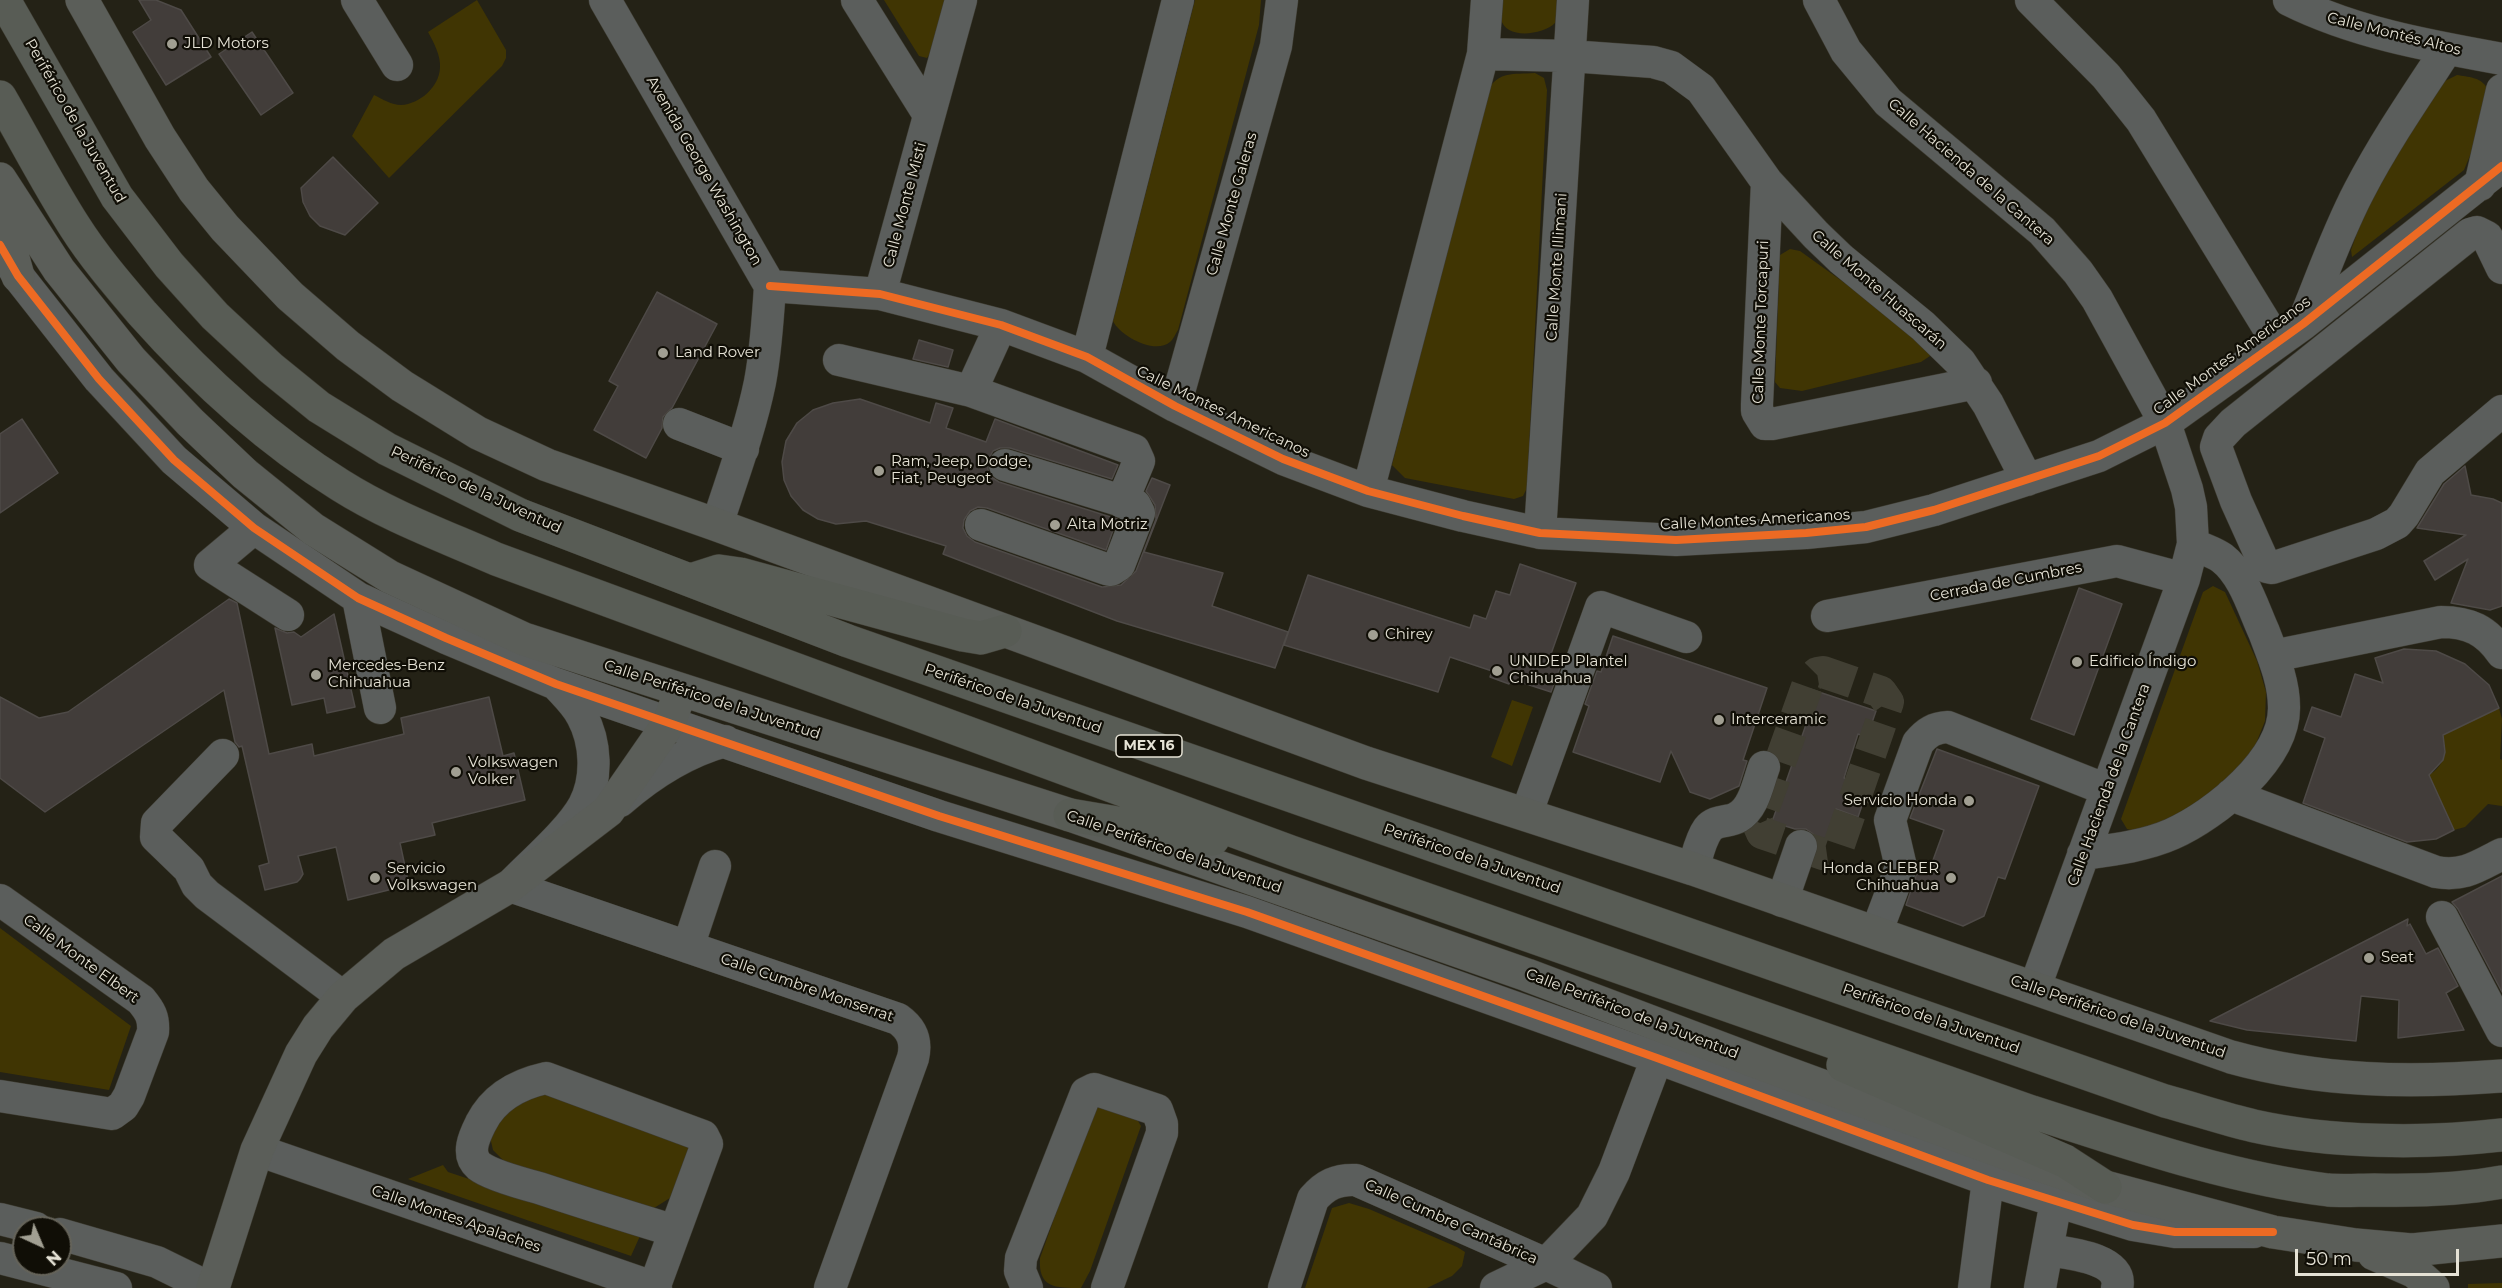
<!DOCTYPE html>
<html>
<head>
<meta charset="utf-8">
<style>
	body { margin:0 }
	#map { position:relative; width:2502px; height:1288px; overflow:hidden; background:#242216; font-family:Montserrat,sans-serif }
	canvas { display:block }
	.north { position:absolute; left:12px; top:1216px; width:60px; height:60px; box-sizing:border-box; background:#100e06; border:2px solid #656359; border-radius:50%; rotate:136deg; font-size:16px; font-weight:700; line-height:24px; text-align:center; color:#e5e2d5 }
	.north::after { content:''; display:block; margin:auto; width:21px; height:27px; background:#a19f92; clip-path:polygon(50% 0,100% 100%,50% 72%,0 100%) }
	.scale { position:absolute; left:2295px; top:1249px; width:164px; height:27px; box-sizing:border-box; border:3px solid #e5e2d5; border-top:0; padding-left:8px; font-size:18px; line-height:21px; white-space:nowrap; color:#e5e2d5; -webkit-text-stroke:4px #100e06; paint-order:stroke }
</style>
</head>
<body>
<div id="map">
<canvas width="2502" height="1288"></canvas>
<div class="north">N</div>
<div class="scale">50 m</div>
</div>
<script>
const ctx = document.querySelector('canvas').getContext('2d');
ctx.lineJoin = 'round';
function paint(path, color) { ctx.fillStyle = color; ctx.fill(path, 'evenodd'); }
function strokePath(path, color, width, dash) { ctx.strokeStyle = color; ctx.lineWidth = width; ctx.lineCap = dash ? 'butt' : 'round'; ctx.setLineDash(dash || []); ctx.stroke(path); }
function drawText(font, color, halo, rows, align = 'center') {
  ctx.font = font + ' Montserrat,sans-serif'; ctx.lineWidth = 4.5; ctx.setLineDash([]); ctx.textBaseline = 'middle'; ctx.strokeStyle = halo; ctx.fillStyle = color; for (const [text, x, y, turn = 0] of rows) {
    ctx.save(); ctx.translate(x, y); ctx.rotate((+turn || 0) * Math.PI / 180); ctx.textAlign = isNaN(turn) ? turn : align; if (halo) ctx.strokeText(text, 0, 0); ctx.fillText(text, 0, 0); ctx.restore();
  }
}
paint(new Path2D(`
	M477 0 506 50V58L502 66 389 178 352 136 374 95C382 99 392 105 401 105 420 104 439 87 440 68 441 56 434 43 428 32Z
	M884 0H946L933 49 927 58 919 56Z
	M1195 0H1261L1259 25 1178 330C1176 333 1173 340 1170 342 1155 355 1120 336 1113 321Z
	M1502 0H1559C1559 8 1560 17 1555 23 1543 35 1505 40 1501 19 1499 14 1501 6 1502 0Z
	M1535 73 1544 78 1547 90 1527 488 1523 496 1514 499 1405 478 1392 465 1486 92C1500 70 1512 75 1535 73Z
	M2457 75C2468 77 2481 77 2487 88L2479 134 2464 170 2352 257 2351 250 2383 160 2439 84Z
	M1790 249 1800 251 1895 319 1929 348 1930 356 1921 362 1802 391 1780 388 1775 382 1780 255Z
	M2213 586 2225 592 2257 661 2266 692 2265 721 2255 746 2239 770 2207 803 2143 833 2127 829 2121 819 2203 592Z
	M1512 700 1533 707 1512 766 1491 757Z
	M2499 708 2502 719 2500 759 2502 760V806L2488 804 2465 827 2454 830 2429 775C2444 766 2448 752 2440 736Z
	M0 928 131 1026 109 1090 0 1072Z
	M542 1089 678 1134 690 1150 670 1198 654 1208 506 1163 493 1150 490 1137 508 1109Z
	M1095 1104 1134 1114 1141 1126 1090 1271 1081 1288C1055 1288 1038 1288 1040 1258Z
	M443 1165 448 1172 640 1236 631 1256 408 1179Z
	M1349 1203 1369 1209 1457 1247 1465 1252 1462 1266 1452 1276 1427 1288H1305L1332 1208Z
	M2502 1283V1288H2468V1284Z`), '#403503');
const building = new Path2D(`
	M139 0H156L181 10 211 57 166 85 133 32 151 20Z
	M252 32 293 93 261 115 219 54Z
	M333 157 378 203 345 235 320 226 310 216 303 202 301 188Z
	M657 292 717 324 672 408 663 417 662 428 646 458 594 430 618 386 609 381Z
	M919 340 953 350 948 367 913 359Z
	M860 399 930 423 936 403 953 408 946 428 986 442 995 419 1118 465 1112 479 1010 448H1000L993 451 988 460V470L991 477 999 482 1117 519 1106 550 987 508 978 507 970 511 964 520 963 528 967 536 975 542 1102 587 1121 585 1136 571 1156 519 1155 505 1146 491 1152 478 1170 485 1144 552 1223 573 1212 606 1288 632 1275 668 1117 621 943 554 946 546 866 521 836 524 818 519 803 510 791 496 784 480 782 462 786 441 797 423 813 410 833 403Z
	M22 419 58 473 0 513V434Z
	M2465 466 2471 495 2493 499 2502 503V606L2490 610 2451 603 2468 559 2435 580 2424 561 2466 535 2417 528 2444 484Z
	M1520 564 1576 583 1551 654 1563 659 1551 692 1511 679 1509 684 1490 677 1492 671 1450 657 1438 692 1284 645 1308 575 1470 628 1474 615 1486 619 1496 591 1510 595Z
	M2079 588 2122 604 2074 735 2031 719Z
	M229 599 237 603 269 754 312 744 314 756 404 734 401 718 489 697 503 756 514 753 525 800 432 823 435 835 400 843 409 885 348 900 336 847 298 856 303 874 300 879 297 882 265 890 259 866 269 863 242 746 239 747 235 742 224 690 45 812 0 778V697L39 718 68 712Z
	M334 614 355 707 327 713 324 698 292 705 275 628 287 633 294 632 301 637Z
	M1613 636 1767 688 1743 760 1747 761 1739 786 1710 799 1690 792 1671 751 1660 782 1573 752 1589 706 1585 704 1597 671 1601 672Z
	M2404 649 2436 651 2465 664 2489 685 2499 708 2443 735 2445 752 2443 760 2429 775 2454 830 2436 839 2407 842 2303 803 2325 738 2304 730 2312 707 2341 717 2355 674 2383 683 2375 658Z
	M1810 689 1876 711 1867 737 1858 734 1844 778 1868 788 1858 817 1836 809 1825 840 1816 836 1806 829H1795L1772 822 1809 716 1802 714Z
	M1937 749 2039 786 2005 879 1998 877 1984 916 1963 926 1906 905 1918 870 1928 874 1944 830 1910 818Z
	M2502 876V992L2458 909 2452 902Z
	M2408 919 2407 926 2410 924 2426 954 2438 948 2458 986 2446 993 2464 1030 2398 1038 2399 1000 2361 996 2356 1041 2247 1030 2210 1021Z`);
paint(building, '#423d3a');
strokePath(building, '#4e4a47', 1.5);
strokePath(new Path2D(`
	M1823 672 1881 692 1888 702 1839 845 1830 853 1823 854 1762 833 1758 824 1809 681 1817 673Z`), '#413f33', 32, [32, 16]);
const minor = new Path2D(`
	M357 0 397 65
	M605 0 770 286C768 318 766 350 760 382 750 431 732 478 717 525
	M857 0 929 115
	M1819 0 1846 51 1888 102 2042 231 2078 272 2097 299 2165 423 2187 489 2191 507 2193 544 2184 579 2035 987
	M2031 0 2106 76 2141 120 2277 342
	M2289 0C2355 33 2430 46 2502 59
	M1483 54 1570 56 1653 62 1671 67 1701 89 1767 182 1816 235 1841 259 1923 326 1960 362 1988 404 2027 480
	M1767 182 1757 404V411L1765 424H1772L1976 383
	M2480 185 2502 90
	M5 253 18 276 99 379 174 460 254 528 358 598 446 638 556 684 939 816 1247 912 1657 1058 1988 1180 2133 1225 2175 1232H2254
	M2502 268 2487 237 2477 232 2470 234 2233 423 2219 438 2216 447 2236 501 2264 563 2267 567 2272 568 2376 534 2397 523 2404 515 2430 472 2502 411
	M770 286 880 294 1001 325 1087 357 1175 406 1283 459 1368 491 1463 516 1540 533 1676 540 1806 533 1866 527 1934 510 2099 456 2165 423 2303 324 2502 166
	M880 294 961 0
	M2303 323C2321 279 2337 233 2359 191 2385 141 2416 96 2447 49
	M1087 357 1178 0
	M839 360 971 391 1134 450 1139 461 1122 502
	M971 391 1001 325
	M1175 406 1276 46 1282 0
	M679 424 743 449
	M1368 491 1483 54 1487 0
	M981 525 1106 569 1111 570 1119 565 1139 513 1135 505 1005 465
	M254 528 210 565 288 615
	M1540 533 1573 0
	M358 598 380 708
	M1827 616 2117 561 2184 579
	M2273 656 2441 622C2469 622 2486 630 2502 653
	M556 684C565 694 576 704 582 716 596 742 598 778 584 805 570 831 531 864 510 886L898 1019C912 1029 917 1041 913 1058L830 1288
	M223 755 157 823 156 837 189 869 197 885 207 895 343 997
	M2231 795 2436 872C2464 877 2478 866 2502 854
	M620 801C652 773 685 752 725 741
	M1526 815 1601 607 1686 637
	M2083 854C2112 850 2145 846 2172 834 2215 815 2285 759 2284 707 2284 681 2273 656 2264 632 2253 608 2244 575 2222 558 2214 552 2202 549 2193 544
	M1693 869C1697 857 1700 840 1708 829 1716 819 1729 823 1738 817 1754 808 1758 783 1764 767
	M0 900 141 1000C150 1011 154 1017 153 1032L129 1096 123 1106 112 1114 0 1096
	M1782 901 1801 846
	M2442 917 2502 1031
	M1876 933 1901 867 1890 820 1918 743C1927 732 1934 728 1948 727L2107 790
	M688 947 715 866
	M257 1150 656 1288
	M0 1219 36 1228
	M60 1234 157 1262 210 1288
	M2047 1250C2066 1253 2125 1258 2117 1288
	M0 1258 116 1288
	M654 1288 707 1144 703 1136 546 1078C519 1084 494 1097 481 1123 475 1135 465 1154 479 1166 489 1174 524 1184 539 1188 584 1203 629 1217 675 1231
	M1027 1288 1020 1271 1021 1258 1086 1093 1094 1089 1157 1110 1162 1124V1133L1107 1288
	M1284 1288 1313 1199C1325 1185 1337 1179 1356 1180L1546 1264 1596 1288
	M1496 1288 1546 1264 1592 1216 1614 1172 1657 1058
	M1974 1288 1988 1180
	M2040 1288 2056 1201`);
const major = new Path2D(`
	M82 0 160 138 194 190 225 228 290 296 348 346 402 386 478 433 547 465 717 525 1366 763 1693 869 2231 1057C2321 1082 2410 1083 2502 1076
	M0 179 59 270 131 360 190 422 245 474 313 529 390 577 524 639 1070 815 1527 975 1773 1068 2030 1162 2105 1187 2273 1232 2356 1245 2412 1250 2502 1241
	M0 211 18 276
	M2374 1254 2415 1272 2433 1288
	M213 1288 257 1150 301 1054 318 1027 343 997 394 954 510 886 608 811 669 723 681 690`);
const highway = new Path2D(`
	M4 0 117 197 169 265 215 316 271 368 319 407 387 449 520 515 848 641 2165 1101C2195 1109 2224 1119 2254 1126 2331 1143 2424 1144 2502 1135
	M0 97C25 140 48 185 75 227 94 257 119 286 142 313 200 378 266 439 340 485 389 516 444 536 496 559L1291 852 2032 1112C2129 1143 2226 1177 2328 1190 2343 1191 2359 1190 2374 1190 2417 1191 2460 1190 2502 1182
	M691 580 719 571 740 574 963 635 981 638 1005 631
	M1070 815 1213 839
	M1843 1065 2065 1161 2105 1187`);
strokePath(minor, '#3e3c32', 33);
strokePath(major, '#3e3c32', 34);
strokePath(highway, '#3e3c32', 34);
strokePath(minor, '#5b5e5c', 32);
strokePath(major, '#5b5e59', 33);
strokePath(highway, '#585c55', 33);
strokePath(new Path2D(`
	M0 245 18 276 99 379 174 460 254 528 358 598 446 638 556 684 939 816 1247 912 1657 1058 1988 1180 2133 1225 2175 1232H2273
	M770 286 880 294 1001 325 1087 357 1175 406 1283 459 1368 491 1463 516 1540 533 1676 540 1806 533 1866 527 1934 510 2099 456 2165 423 2303 324 2502 166`), '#ed6a23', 8);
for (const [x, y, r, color] of [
	[172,44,6,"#a19f92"],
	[663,353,6,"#a19f92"],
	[879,471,6,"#a19f92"],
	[1055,525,6,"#a19f92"],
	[1373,635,6,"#a19f92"],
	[2077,662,6,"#a19f92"],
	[1497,671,6,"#a19f92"],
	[316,675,6,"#a19f92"],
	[1719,720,6,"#a19f92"],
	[456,772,6,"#a19f92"],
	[1969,801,6,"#a19f92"],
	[375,878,6,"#a19f92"],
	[1951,878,6,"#a19f92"],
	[2369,958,6,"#a19f92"]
]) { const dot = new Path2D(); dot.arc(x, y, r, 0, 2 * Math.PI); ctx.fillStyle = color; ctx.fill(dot); strokePath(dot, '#100e06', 2); }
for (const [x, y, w] of [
	[1149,746,66]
]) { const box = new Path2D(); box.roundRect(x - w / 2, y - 11, w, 22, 4.5); ctx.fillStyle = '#100e06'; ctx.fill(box); strokePath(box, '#e5e2d5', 1.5); }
drawText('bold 14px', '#e5e2d5', null, [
	["MEX 16",1149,746]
]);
drawText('15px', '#e5e2d5', '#100e06', [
	["Calle Montés Altos",2394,34,14],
	["Periférico de la Juventud",75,121,60],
	["Avenida George Washington",704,171,60],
	["Calle Hacienda de la Cantera",1971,172,41],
	["Calle Monte Galeras",1232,204,-74],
	["Calle Monte Misti",905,205,-75],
	["Calle Monte Illimani",1557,267,-86],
	["Calle Monte Huascarán",1879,290,41],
	["Calle Monte Torcapuri",1761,322,-88],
	["Calle Montes Americanos",2232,356,-36],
	["Calle Montes Americanos",1223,412,26],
	["Periférico de la Juventud",476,490,25],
	["Calle Montes Americanos",1755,520,-3],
	["Cerrada de Cumbres",2006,582,-11],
	["Periférico de la Juventud",1013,699,19],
	["Calle Periférico de la Juventud",712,700,18],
	["Calle Hacienda de la Cantera",2109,785,-70],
	["Calle Periférico de la Juventud",1174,852,19],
	["Periférico de la Juventud",1472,859,19],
	["Calle Monte Elbert",81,959,36],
	["Calle Cumbre Monserrat",807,988,19],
	["Calle Periférico de la Juventud",1632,1014,21],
	["Calle Periférico de la Juventud",2118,1017,19],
	["Periférico de la Juventud",1931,1019,19],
	["Calle Montes Apalaches",456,1219,19],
	["Calle Cumbre Cantábrica",1451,1222,24]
]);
drawText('15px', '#e5e2d5', '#100e06', [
	["JLD Motors",184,44],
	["Land Rover",675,353],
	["Ram, Jeep, Dodge,",891,462],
	["Fiat, Peugeot",891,479],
	["Alta Motriz",1067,525],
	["Chirey",1385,635],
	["UNIDEP Plantel",1509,662],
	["Chihuahua",1509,679],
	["Edificio Índigo",2089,662],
	["Mercedes-Benz",328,666],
	["Chihuahua",328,683],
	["Interceramic",1731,720],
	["Volkswagen",468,763],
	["Volker",468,780],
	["Servicio Honda",1957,801,"right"],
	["Servicio",387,869],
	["Volkswagen",387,886],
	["Honda CLEBER",1939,869,"right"],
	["Chihuahua",1939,886,"right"],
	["Seat",2381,958]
], 'left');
</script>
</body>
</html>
